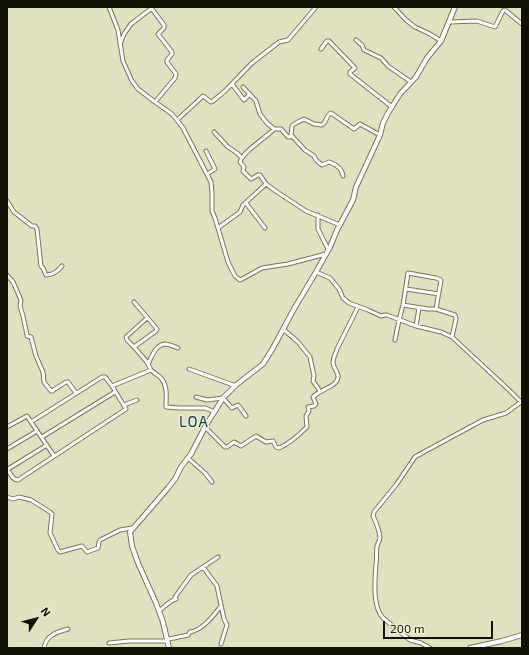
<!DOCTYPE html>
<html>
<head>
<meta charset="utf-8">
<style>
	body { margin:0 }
	#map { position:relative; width:529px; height:655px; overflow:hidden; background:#e2e1bf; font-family:"Exo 2",sans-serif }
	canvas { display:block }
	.frame { position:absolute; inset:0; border:8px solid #111005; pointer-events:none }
	.north { position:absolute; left:16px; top:599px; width:40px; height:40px; -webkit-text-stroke:3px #f0eecc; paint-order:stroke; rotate:54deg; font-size:11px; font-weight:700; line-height:16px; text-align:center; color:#111005 }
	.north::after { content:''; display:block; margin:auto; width:14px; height:18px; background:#111005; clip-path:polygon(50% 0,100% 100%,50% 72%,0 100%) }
	.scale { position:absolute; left:383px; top:621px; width:110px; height:18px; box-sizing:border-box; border:2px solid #111005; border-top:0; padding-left:5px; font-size:12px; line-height:14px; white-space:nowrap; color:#111005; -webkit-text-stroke:3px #f0eecc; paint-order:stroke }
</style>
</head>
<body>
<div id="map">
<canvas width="529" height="655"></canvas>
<div class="frame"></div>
<div class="north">N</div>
<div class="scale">200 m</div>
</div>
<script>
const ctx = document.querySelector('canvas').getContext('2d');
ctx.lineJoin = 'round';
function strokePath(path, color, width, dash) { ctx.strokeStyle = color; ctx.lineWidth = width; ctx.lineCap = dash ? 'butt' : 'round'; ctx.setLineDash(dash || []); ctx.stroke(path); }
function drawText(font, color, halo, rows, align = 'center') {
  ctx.font = font + ' "Exo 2",sans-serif'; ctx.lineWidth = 3; ctx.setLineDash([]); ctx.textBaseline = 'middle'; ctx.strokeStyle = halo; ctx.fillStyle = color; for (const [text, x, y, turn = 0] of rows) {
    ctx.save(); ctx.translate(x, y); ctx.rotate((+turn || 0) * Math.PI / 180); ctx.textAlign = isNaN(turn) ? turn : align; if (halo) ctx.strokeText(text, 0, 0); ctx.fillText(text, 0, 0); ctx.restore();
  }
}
const minor = new Path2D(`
	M109 7 118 30 123 61 132 81 138 89 155 102 172 114 177 120 183 128 211 182 212 193V211L215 218 218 228 228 262 235 276 240 280 244 278 262 268 288 264 326 254
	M394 7 406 20 415 27 430 34 441 41
	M152 9 164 25V28L158 34 172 52V54L167 60V62L176 74 175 78 155 102
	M450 22 477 21 495 27 503 11 505 10 522 24
	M356 40 362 45 364 50 381 58 388 66 411 82
	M120 44 124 34 131 24 152 8
	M321 49 327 41H329L355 68 350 72V74L392 107
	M232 84 244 100 250 94
	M243 87 256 101 260 114 267 123 274 129H281L288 137H290L291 135 292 126C293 124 302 120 304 119L314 124 322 125C327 122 326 115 331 113L354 129 360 124 380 135
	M177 120 202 97 203 96 211 102 213 101 225 91 252 63 279 42 288 40 316 7
	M274 129C266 138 242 152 240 162L244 167 243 171 251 179 253 178 258 175H260L266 184 277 192 306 211 340 225
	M214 132 228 147 237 153 242 158
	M291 135 305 150 314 156 316 160 322 165 329 162C335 164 342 168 343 176
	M206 151 215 169 207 174
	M7 201 14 212 32 226H35L37 229 41 266 43 268 46 275C53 275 58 271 62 266
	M246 203 265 228
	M318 215V229L328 249
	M218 228 240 212 243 205 266 184
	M316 272 330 278 339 289 343 298 349 303 368 310 381 316 385 315H387L416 326 441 332 452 337 509 390 520 401H522
	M7 275 13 282 21 300 20 306 23 316 27 335V336L31 337 36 356 43 372 44 382 51 391H52L66 382H68L76 393
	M406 289 439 294
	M134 302 157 329 156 331 134 347 147 362 151 370
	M403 305 428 309H436L455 315 456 319 452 337
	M416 326 419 308
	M283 329 298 342 310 357 314 376 313 381 320 391
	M395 340 399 320 403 305 408 273 436 278 441 280 436 309
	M134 347 127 340 126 337 147 318
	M148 364C152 357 155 345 165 344 169 344 175 347 178 348
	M189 369 236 386
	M196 397 207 400 223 398 232 408 238 405 246 416
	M124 405 137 400
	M31 422 102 377H105L106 378 112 386
	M7 427 27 416 54 456
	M205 427 225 447H227L234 442 241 446 256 436 266 442 273 441 276 447 279 448C289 444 299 435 307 427L306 416 309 411 308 407 314 406 316 404 313 397C319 391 330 388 335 383 343 375 333 370 333 362 333 357 336 354 337 349L358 307
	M42 437 115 392
	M7 449 37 431
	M188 458 205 473 212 482
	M7 468C10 473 12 480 18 480L126 409 112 386 151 370C154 373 158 375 161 378 168 386 166 397 166 407L179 408H205L215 412
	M7 472 8 469 47 445
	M7 497 13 499 19 497 31 500 50 512 52 514 50 533 58 550 60 552 82 546 87 552 98 548 99 542 100 540 120 530 132 528
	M203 567 217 586 224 619 227 625 221 644
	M159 611C164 607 171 600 176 599L175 597 191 575 218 557
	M168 639 174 638 188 635 190 632C203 630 213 616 221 606
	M109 643 129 641H168
	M44 648C46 635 57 632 68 629
	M430 648 421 643 410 640 383 618C372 606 375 580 376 564 377 558 376 552 377 546 378 543 380 540 380 537 379 530 376 522 373 516L374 512 396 485 415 457 422 453 483 420 506 413 521 402`);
const tertiary = new Path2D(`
	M169 648 163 622 156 603 138 563 132 546 130 532 168 488 175 479 181 467 191 454 205 427 223 398 236 385 263 364 273 348 294 309 316 272 330 247 337 230 353 200 356 187 380 135 383 123 388 113 400 94 416 77 427 58 441 41 455 7
	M470 648 502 641 522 635`);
strokePath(minor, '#777557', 5);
strokePath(tertiary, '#777557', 6);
strokePath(minor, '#fff', 3);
strokePath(tertiary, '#fff', 4);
ctx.letterSpacing = '1px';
drawText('15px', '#003f5f', '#f0eecc', [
	["LOA",194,422]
]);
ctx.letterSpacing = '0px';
</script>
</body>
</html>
